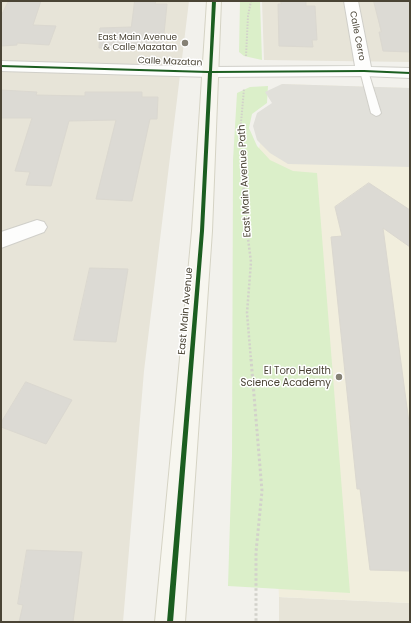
<!DOCTYPE html>
<html>
<head>
<meta charset="utf-8">
<style>
	body { margin:0 }
	#map { position:relative; width:411px; height:623px; overflow:hidden; background:#f2f1ec; font-family:Poppins,sans-serif }
	canvas { display:block }
	.frame { position:absolute; inset:0; border:2px solid #4a4435; pointer-events:none }
</style>
</head>
<body>
<div id="map">
<canvas width="411" height="623"></canvas>
<div class="frame"></div>
</div>
<script>
const ctx = document.querySelector('canvas').getContext('2d');
ctx.lineJoin = 'round';
function paint(path, color) { ctx.fillStyle = color; ctx.fill(path, 'evenodd'); }
function strokePath(path, color, width, dash) { ctx.strokeStyle = color; ctx.lineWidth = width; ctx.lineCap = dash ? 'butt' : 'round'; ctx.setLineDash(dash || []); ctx.stroke(path); }
function drawText(font, color, halo, rows, align = 'center') {
  ctx.font = font + ' Poppins,sans-serif'; ctx.lineWidth = 3; ctx.setLineDash([]); ctx.textBaseline = 'middle'; ctx.strokeStyle = halo; ctx.fillStyle = color; for (const [text, x, y, turn = 0] of rows) {
    ctx.save(); ctx.translate(x, y); ctx.rotate((+turn || 0) * Math.PI / 180); ctx.textAlign = isNaN(turn) ? turn : align; if (halo) ctx.strokeText(text, 0, 0); ctx.fillText(text, 0, 0); ctx.restore();
  }
}
paint(new Path2D(`
	M1 1H189L144 371 123 622H1Z
	M262 1H410V62L264 60Z
	M279 597 410 603V622H279Z`), '#e7e4d8');
paint(new Path2D(`
	M282 84 410 88V603L279 597 256 158 270 110Z`), '#f1eedd');
paint(new Path2D(`
	M240 1H260L262 60 244 56 239 52Z
	M268 86 267 103 252 114 249 128 257 146 270 160 293 171 317 173 350 593 228 586 232 456 233 160 237 93 250 87Z`), '#dbefc9');
paint(new Path2D(`
	M282 84 410 88V167L288 164 270 153 257 140 253 126 257 113 272 103 265 92Z`), '#e1e0da');
const building = new Path2D(`
	M20 1H41L33 25 56 26 49 45 17 43V45L1 46V16L8 2Z
	M135 1H156L155 4H167L163 44 150 43 149 49 99 48 100 28 131 27Z
	M281 1H306V6H315L317 40H312L313 47 279 46 278 4H281Z
	M374 1H410V52L383 51 379 32H381Z
	M1 90 37 92 36 95 85 96V92H142V97H158L157 119H150L132 201 96 199 116 120 69 121 51 186 26 185 30 172 15 171 32 118H1Z
	M369 183 410 210V247L383 228 410 430V571L370 570 360 489H357L331 237 342 236 335 207Z
	M90 268 128 269 116 342 74 340Z
	M26 382 72 400 46 444 1 427V423Z
	M27 550 82 552 73 622H19L23 605 18 604Z`);
paint(building, '#dcdad4');
strokePath(building, '#dbd8d0', 1);
const service = new Path2D(`
	M364 68 368 71 381 113 379 115 376 116 371 113 360 71Z`);
const minor = new Path2D(`
	M344 1H358L371 67 410 68V78L364 76 211 77 1 71V61L211 67 355 66Z
	M37 220 44 222 47 227 44 232 1 248V232Z`);
const secondary = new Path2D(`
	M207 1H221L212 231 185 622H155L192 231Z`);
strokePath(service, '#d0cfc9', 2);
strokePath(minor, '#d0cfc9', 2);
strokePath(secondary, '#d5d3c4', 2);
strokePath(new Path2D(`
	M246 56 248 16 251 1
	M242 157 241 123 244 89`), '#d2d1ca', 2, [1.5, 1.5]);
strokePath(new Path2D(`
	M242 156 245 215 251 262 247 313 251 360`), '#d2d1ca', 2.5, [2, 2]);
strokePath(new Path2D(`
	M251 359 262 491 256 552V622`), '#d2d1ca', 3, [2.5, 2.5]);
paint(service, '#fdfdfc');
paint(minor, '#fdfdfc');
paint(secondary, '#f7f6ef');
paint(new Path2D(`
	M212 1H216L212 71 364 70 410 72V74L364 72 212 73 204 231 173 622H167L200 231 208 73 1 67V65L209 71Z`), '#1b5e20');
for (const [x, y, r, color] of [
	[185,43,4,"#858175"],
	[339,377,4,"#858175"]
]) { const dot = new Path2D(); dot.arc(x, y, r, 0, 2 * Math.PI); ctx.fillStyle = color; ctx.fill(dot); strokePath(dot, '#fff', 1.5); }
drawText('9px', '#4a4435', '#fff', [
	["Calle Cerro",357,36,79],
	["Calle Mazatan",170,62,2]
]);
drawText('9px', '#4a4435', '#fff', [
	["East Main Avenue",177,38],
	["& Calle Mazatan",177,48]
], 'right');
drawText('10px', '#4a4435', '#fff', [
	["East Main Avenue Path",245,181,-93],
	["East Main Avenue",186,311,-85]
]);
drawText('10px', '#4a4435', '#fff', [
	["El Toro Health",331,371],
	["Science Academy",331,383]
], 'right');
</script>
</body>
</html>
